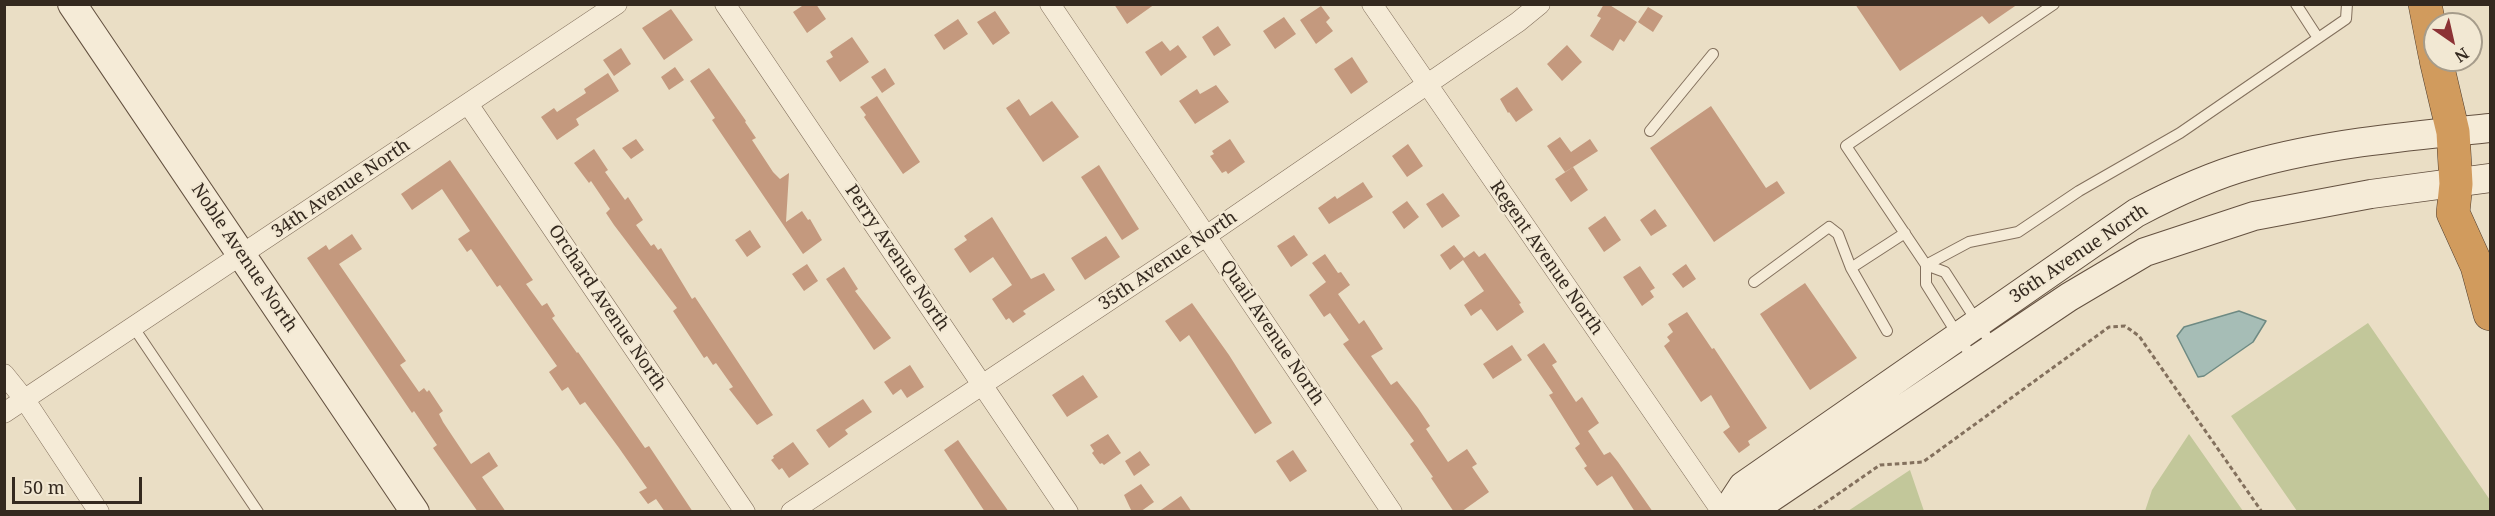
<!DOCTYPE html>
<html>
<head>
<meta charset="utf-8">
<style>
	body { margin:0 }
	#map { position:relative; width:2495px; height:516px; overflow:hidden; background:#eadec5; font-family:"Noto Serif",serif }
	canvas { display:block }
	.frame { position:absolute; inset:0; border:6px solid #34291f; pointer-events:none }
	.north { position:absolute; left:2423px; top:12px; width:60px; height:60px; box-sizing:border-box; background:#f2e8d3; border:2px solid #a69c8b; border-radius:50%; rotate:146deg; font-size:16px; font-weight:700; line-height:24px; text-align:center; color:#34291f }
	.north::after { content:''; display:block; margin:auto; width:21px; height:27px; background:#8c3235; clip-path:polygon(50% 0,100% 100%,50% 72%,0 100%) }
	.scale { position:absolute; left:12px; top:477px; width:130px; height:27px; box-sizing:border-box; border:3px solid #34291f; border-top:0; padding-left:8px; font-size:18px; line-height:21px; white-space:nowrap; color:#34291f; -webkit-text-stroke:4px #f2e8d3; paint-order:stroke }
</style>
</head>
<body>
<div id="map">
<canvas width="2495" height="516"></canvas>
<div class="frame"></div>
<div class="north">N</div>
<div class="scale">50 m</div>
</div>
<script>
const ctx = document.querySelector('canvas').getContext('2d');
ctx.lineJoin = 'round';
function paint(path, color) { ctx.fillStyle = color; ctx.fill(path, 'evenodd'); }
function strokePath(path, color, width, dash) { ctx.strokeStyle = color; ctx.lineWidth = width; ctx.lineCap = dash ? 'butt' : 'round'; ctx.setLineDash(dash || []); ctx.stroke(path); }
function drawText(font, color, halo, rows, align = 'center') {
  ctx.font = font + ' "Noto Serif",serif'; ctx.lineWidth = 4.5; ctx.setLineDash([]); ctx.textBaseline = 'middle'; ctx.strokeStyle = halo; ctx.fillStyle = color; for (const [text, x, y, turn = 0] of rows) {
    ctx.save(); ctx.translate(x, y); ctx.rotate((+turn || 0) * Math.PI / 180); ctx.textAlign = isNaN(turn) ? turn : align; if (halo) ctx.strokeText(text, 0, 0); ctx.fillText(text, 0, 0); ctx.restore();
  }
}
paint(new Path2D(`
	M2368 323 2490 500V511H2297L2231 416Z
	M2189 434 2243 511H2145L2152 490Z
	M1910 470 1924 511H1848Z`), '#c2c79a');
const water = new Path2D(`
	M2239 311 2266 321 2253 342 2204 376 2198 377 2177 336 2184 327Z`);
paint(water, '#a6bdb6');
strokePath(water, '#6e8a83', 1.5);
paint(new Path2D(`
	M805 4H816L826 19 807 33 793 12Z
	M1114 4H1155L1127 24Z
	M1604 4H1608L1637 22 1624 42 1620 39 1613 51 1590 36 1601 18 1597 16Z
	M1855 4H2018L1989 24 1982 16 1900 71Z
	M1321 6 1330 18 1326 22 1333 31 1316 44 1300 20Z
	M1648 7 1663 16 1653 32 1638 22Z
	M671 9 693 40 664 60 642 28Z
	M995 11 1010 33 993 45 977 22Z
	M1284 17 1296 34 1275 49 1263 31Z
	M958 19 968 34 944 50 934 35Z
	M1218 26 1231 45 1214 56 1202 37Z
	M852 37 869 62 840 82 826 61 833 57 830 52Z
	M1162 41 1170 51 1178 45 1187 57 1161 76 1145 52Z
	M1567 45 1582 62 1562 81 1547 64Z
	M621 48 631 64 614 76 603 60Z
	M1352 57 1368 82 1351 94 1334 69Z
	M675 67 684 80 669 90 661 77Z
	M709 68 746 121 745 122 756 138 752 140 754 143 773 172 780 179 789 173 786 222 802 211 808 220 810 219 822 240 803 254 712 120 715 118 690 81Z
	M885 68 895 84 882 93 871 77Z
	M608 73 619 91 576 119 579 125 557 140 541 117 554 108 557 112 586 93 584 89Z
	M1216 85 1229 102 1195 124 1179 101 1197 89 1200 94Z
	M1517 87 1533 110 1516 122 1509 112 1508 113 1500 99Z
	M877 96 920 162 903 174 864 117 866 115 860 107Z
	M1019 99 1030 116 1052 101 1079 137 1043 162 1006 108Z
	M1711 106 1766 188 1777 181 1785 193 1714 242 1650 148Z
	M1560 137 1571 152 1590 139 1598 151 1565 172 1547 146Z
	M636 139 644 150 631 159 622 148Z
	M1230 139 1245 162 1228 174 1226 171 1222 173 1210 156 1214 154 1212 151Z
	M1408 144 1423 166 1407 177 1392 156Z
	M594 149 608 170 605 172 625 200 628 197 643 220 636 225 651 246 654 244 658 250 661 248 692 299 695 297 773 415 757 425 729 389 733 387 716 363 713 365 707 356 704 358 673 311 677 308 614 225 606 213 610 209 591 181 589 183 574 163Z
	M450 160 533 280 526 284 542 306 547 303 555 316 552 318 577 353 578 352 645 448 649 446 693 512H665L656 499 648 504 639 492 647 488 619 448 585 402 580 405 568 387 562 391 549 372 557 366 500 285 497 287 471 249 467 252 458 239 470 231 442 189 412 210 401 194Z
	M1099 165 1139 229 1122 240 1081 177Z
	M1573 167 1588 190 1571 202 1555 179Z
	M1363 182 1373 197 1329 224 1318 208 1335 196 1337 199Z
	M1443 193 1460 216 1442 228 1426 204Z
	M1407 201 1419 217 1404 229 1392 212Z
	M1655 209 1667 226 1651 236 1640 220Z
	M1605 216 1621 240 1604 252 1588 228Z
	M992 217 1031 279 1044 273 1055 290 1023 311 1026 314 1013 323 1009 318 1006 320 992 299 1012 285 993 257 970 273 954 249 967 240 964 236Z
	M750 230 761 247 747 257 735 240Z
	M352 234 362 249 339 264 406 361 400 365 419 392 424 388 427 392 429 390 443 411 439 414 443 422 471 464 489 452 498 466 482 477 506 512H478L433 448 437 445 414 411 412 413 307 258 326 245 329 250Z
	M1294 235 1308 255 1291 267 1277 246Z
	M1106 236 1120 257 1085 280 1071 258Z
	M1454 245 1464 258 1474 251 1479 257 1485 253 1521 303 1519 304 1524 312 1497 331 1481 309 1471 316 1464 305 1484 291 1463 260 1450 270 1440 255Z
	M1325 254 1338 273 1341 272 1350 285 1338 294 1359 324 1364 320 1383 349 1371 356 1391 385 1397 381 1418 408 1430 426 1426 429 1448 462 1467 449 1477 464 1472 467 1489 492 1461 512H1454L1431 478 1433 477 1410 444 1414 441 1343 344 1349 340 1330 313 1324 317 1309 295 1326 282 1312 263Z
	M807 264 818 281 804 291 792 274Z
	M1686 264 1696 279 1683 288 1672 274Z
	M1640 266 1655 288 1650 291 1654 297 1642 306 1623 277Z
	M844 267 858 289 855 291 891 338 874 350 826 279Z
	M1805 283 1857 358 1810 390 1760 314Z
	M1192 303 1229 355 1272 423 1255 434 1189 335 1180 342 1165 321Z
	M1687 312 1712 349 1714 348 1767 428 1748 441 1750 445 1739 453 1723 432 1730 427 1711 395 1701 402 1664 346 1670 341 1667 337 1673 332 1668 324Z
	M1544 343 1557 362 1552 365 1576 402 1582 397 1599 423 1588 431 1604 455 1610 452 1618 462 1653 512H1635L1612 476 1597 486 1584 468 1587 466 1575 448 1580 444 1549 395 1553 393 1527 355Z
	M1512 345 1522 360 1493 379 1483 364Z
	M910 365 924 387 907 398 901 389 893 395 884 382Z
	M1083 375 1098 397 1067 417 1052 395Z
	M863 399 872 412 845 430 848 434 829 448 816 430Z
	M1108 434 1121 453 1104 465 1102 463 1100 464 1092 453 1094 451 1090 445Z
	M958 440 967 453 1009 512H985L944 450Z
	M793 442 809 464 789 478 782 468 779 470 771 460 774 458 773 456Z
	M1293 450 1307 471 1290 482 1276 461Z
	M1140 451 1150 465 1134 476 1125 461Z
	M1141 484 1154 502 1140 512H1132L1124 495Z
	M1181 496 1192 512H1158Z`), '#c4997e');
const lane = new Path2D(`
	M2296 4 2318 38
	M1650 131 1713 54
	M1926 265 1969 242 2018 232 2079 191 2180 133 2346 19 2347 4
	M1926 265 1945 272 1994 348
	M1851 268 1887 331
	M1754 282 1829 227 1838 234 1851 268 1905 233
	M134 328 258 512
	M1974 361 1926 284V265L1846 146 2054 4`);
const street = new Path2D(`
	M725 4 1068 512
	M1050 4 1392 512
	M1372 4 1722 512
	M468 104 745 512
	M4 374 25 400 99 512
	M4 413 617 4
	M791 512 1206 236 1518 22 1540 4`);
const secondary = new Path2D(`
	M72 4 415 512
	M1726 512 1743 486 2136 213C2172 194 2210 176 2250 165 2328 143 2410 136 2490 128
	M1734 512 1766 501 2069 297 2145 252 2254 216 2371 194 2490 178`);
const highway = new Path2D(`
	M2425 4 2435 55
	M2436 60 2453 132 2456 184 2453 213 2477 266 2490 314`);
strokePath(lane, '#83705d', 12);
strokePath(street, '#83705d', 21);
strokePath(secondary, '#645140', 30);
strokePath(highway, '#513f30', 34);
strokePath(new Path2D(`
	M1812 512 1880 465 1923 462 2109 327 2125 326 2139 336 2262 512`), '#83705d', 3, [4.5, 3]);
strokePath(lane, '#f5ebd7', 10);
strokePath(street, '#f5ebd7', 20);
strokePath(secondary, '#f5ebd7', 28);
strokePath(highway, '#d19b5d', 33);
drawText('18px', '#34291f', '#f2e8d3', [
	["34th Avenue North",341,189,-34],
	["36th Avenue North",2079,254,-34],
	["Noble Avenue North",244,258,56],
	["Perry Avenue North",897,258,56],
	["Regent Avenue North",1546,258,55],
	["35th Avenue North",1168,261,-34],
	["Orchard Avenue North",607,308,56],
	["Quail Avenue North",1272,333,56]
]);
</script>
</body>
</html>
